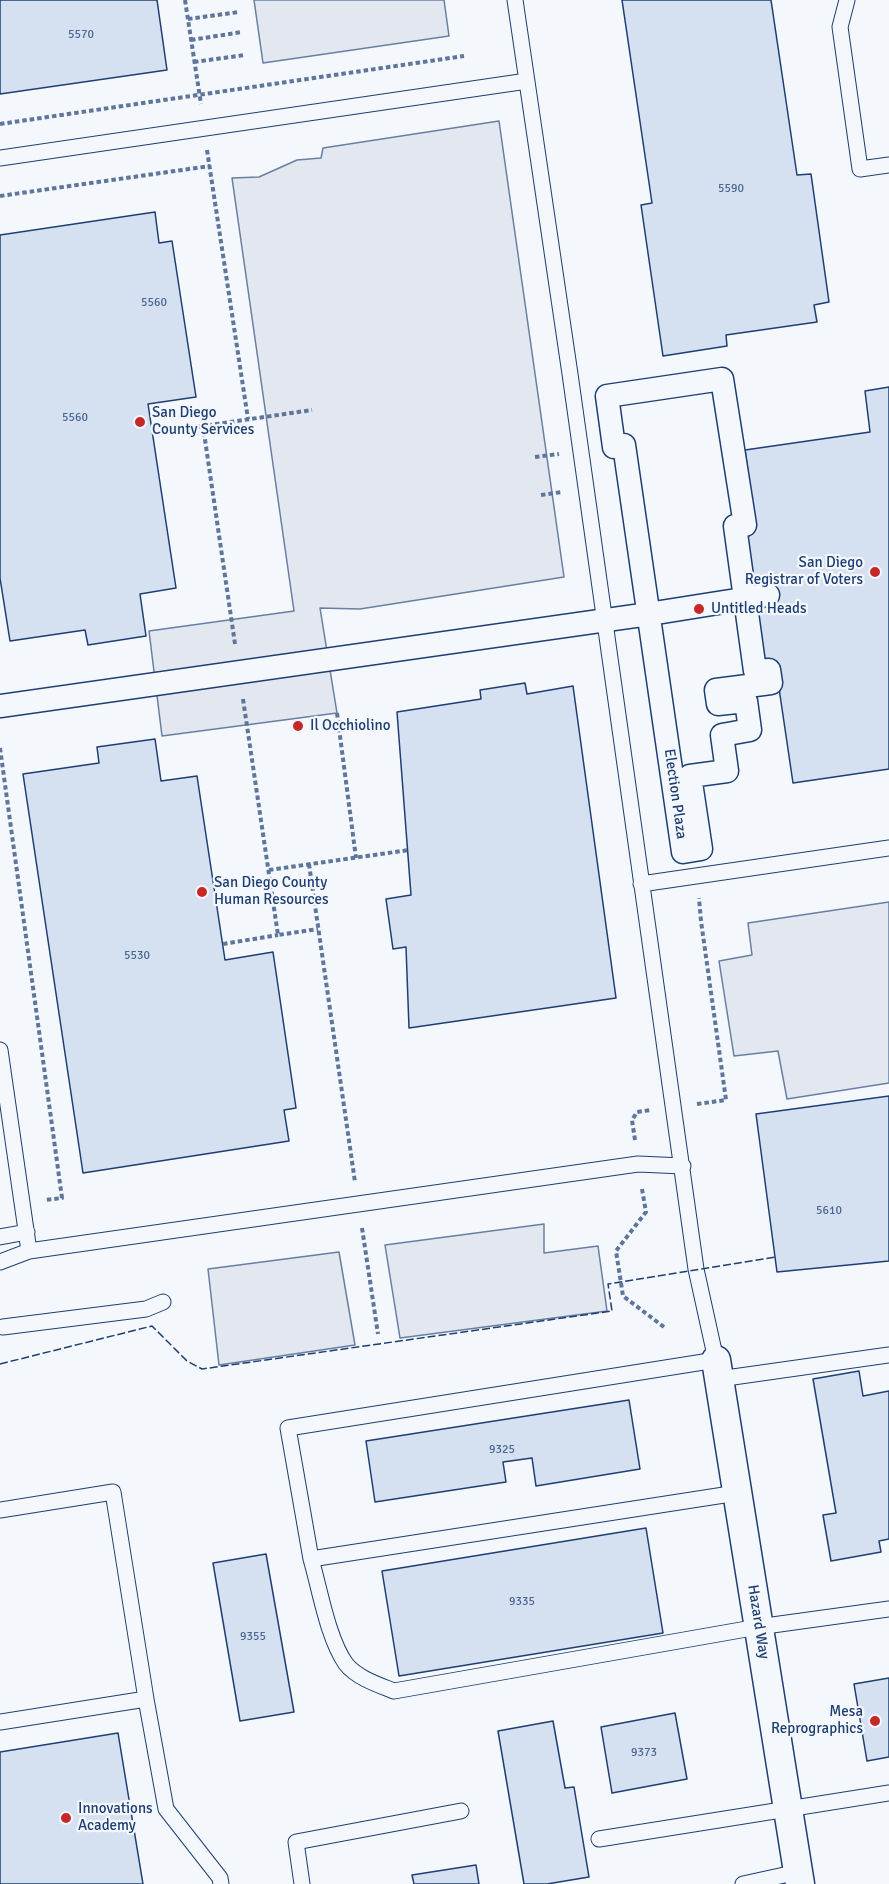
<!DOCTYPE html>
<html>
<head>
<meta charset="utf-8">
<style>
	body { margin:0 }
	canvas { display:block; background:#f4f7fb }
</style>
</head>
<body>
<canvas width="889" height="1884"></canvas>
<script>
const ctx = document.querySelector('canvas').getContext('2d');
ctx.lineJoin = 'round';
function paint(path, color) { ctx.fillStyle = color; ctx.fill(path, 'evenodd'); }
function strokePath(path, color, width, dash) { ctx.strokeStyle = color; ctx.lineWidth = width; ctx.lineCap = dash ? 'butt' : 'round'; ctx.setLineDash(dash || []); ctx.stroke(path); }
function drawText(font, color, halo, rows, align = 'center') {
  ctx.font = font + ' Signika,sans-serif'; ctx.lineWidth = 4.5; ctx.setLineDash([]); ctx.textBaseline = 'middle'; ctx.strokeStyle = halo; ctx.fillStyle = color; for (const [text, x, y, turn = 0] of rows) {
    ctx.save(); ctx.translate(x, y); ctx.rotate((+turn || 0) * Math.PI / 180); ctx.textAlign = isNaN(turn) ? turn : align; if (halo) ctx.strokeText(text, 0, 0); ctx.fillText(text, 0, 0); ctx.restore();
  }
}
const parking = new Path2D(`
	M254 0H444L449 36 263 63Z
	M499 121 564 577 360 609 320 608 337 713 162 736 149 631 294 611 232 178 259 177 297 160 321 158 323 148Z
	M889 902V1083L787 1099 778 1051 734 1056 719 961 752 955 748 923Z
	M544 1224V1253L598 1246 607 1311 400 1338 385 1245Z
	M339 1252 355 1345 219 1365 208 1269Z`);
paint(parking, '#e3e8f0');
strokePath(parking, '#687fa3', 1.5);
const building = new Path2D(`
	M0 0H157L167 70 0 94Z
	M622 0H771L797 175 811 174 829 302 814 305 817 322 726 335 727 346 663 356 641 205 652 203Z
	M155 212 159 243 172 241 196 397 148 404 176 588 140 594 146 636 88 645 85 630 10 641 0 578V235Z
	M889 387V769L793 783 776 668 755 671 735 526 755 523 745 450 870 432 865 391Z
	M525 683 527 694 573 686 616 998 409 1028 406 947 393 949 386 899 411 895 397 712 481 699 480 690Z
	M155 739 161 781 197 776 225 960 273 952 296 1108 284 1110 289 1141 83 1173 23 774 99 763 97 747Z
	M889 1096V1261L777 1272 756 1114Z
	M859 1371 863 1396 889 1391V1539L879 1541 881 1552 831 1561 823 1515 836 1513 813 1379Z
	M629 1400 640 1469 536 1486 532 1458 503 1462 506 1482 375 1502 366 1441Z
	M646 1528 663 1633 399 1676 382 1571Z
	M266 1554 294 1712 240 1721 213 1563Z
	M889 1678V1757L867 1761 854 1684Z
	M675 1713 687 1779 612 1793 601 1727Z
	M553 1721 565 1788 574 1787 589 1877 547 1884H524L498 1731Z
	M118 1733 143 1884H0V1752Z
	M476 1865 479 1884H414L412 1875Z`);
paint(building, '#d5e0f0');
strokePath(building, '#1d3f73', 1.5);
const service = new Path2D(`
	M515 0 570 374 696 1269 716 1360 288 1428 311 1559 737 1493
	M847 0 840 27 860 169 889 165
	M0 158 527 81
	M641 884 889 848
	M0 1050 29 1251 638 1164 683 1166
	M0 1237 27 1232
	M0 1262 29 1251
	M3 1327 146 1309 163 1302
	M719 1379 889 1355
	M0 1510 113 1492 146 1699
	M311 1559C320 1590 328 1639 346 1664 357 1678 379 1685 394 1691L758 1627 889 1609
	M0 1722 146 1699 166 1809 220 1878 221 1884
	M599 1839 889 1793
	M302 1884 296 1842 461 1811
	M743 1884 798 1872`);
const pedestrian = new Path2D(`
	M722 379 745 525 735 526 755 671 769 670 771 683 716 690 718 704 746 701 750 730 722 735 727 771 690 776 701 849 683 852 624 445 614 447 607 396Z
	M0 706 649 614 768 595`);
const minor = new Path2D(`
	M716 1360 800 1884`);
strokePath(service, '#1d3f73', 17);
strokePath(pedestrian, '#1d3f73', 25);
strokePath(minor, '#1d3f73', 31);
strokePath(new Path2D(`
	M185 0 201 104
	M188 19 239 12
	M191 40 242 32
	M194 62 245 55
	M0 124 464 56
	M207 150 248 419
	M0 196 210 166
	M152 432 203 426
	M535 457 559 454
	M541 495 562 492
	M235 644 203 426 312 410
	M243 699 278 935 318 929
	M337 713 356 858
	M0 748 62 1198 45 1200
	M309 864 355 1182
	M269 870 409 850
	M223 944 278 935
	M697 1104 726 1100 701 921 699 898
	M635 1140 632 1120 637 1112 651 1110
	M642 1189 646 1212 616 1251 623 1296 664 1327
	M362 1228 378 1334`), '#5e769c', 4, [4.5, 3]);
strokePath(service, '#f4f7fb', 15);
strokePath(pedestrian, '#f4f7fb', 22);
strokePath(minor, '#f4f7fb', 28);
strokePath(new Path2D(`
	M0 1364 152 1326 187 1361 202 1369 612 1311 608 1284 776 1257`), '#1d3f73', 1.5, [8, 3]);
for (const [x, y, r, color] of [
	[140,422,6,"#c62828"],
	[875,572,6,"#c62828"],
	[699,609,6,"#c62828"],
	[298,726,6,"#c62828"],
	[202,892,6,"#c62828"],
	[875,1721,6,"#c62828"],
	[66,1818,6,"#c62828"]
]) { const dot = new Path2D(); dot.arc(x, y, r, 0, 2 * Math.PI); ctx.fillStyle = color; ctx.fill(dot); strokePath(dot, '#f4f7fb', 2); }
drawText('12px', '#4b6792', null, [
	["5570",81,35],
	["5590",731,189],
	["5560",154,303],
	["5560",75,418],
	["5530",137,956],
	["5610",829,1211],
	["9325",502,1450],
	["9335",522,1602],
	["9355",253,1637],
	["9373",644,1753]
]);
drawText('15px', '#1d3f73', '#f4f7fb', [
	["San Diego",152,413],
	["County Services",152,430],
	["San Diego",863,563,"right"],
	["Registrar of Voters",863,580,"right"],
	["Untitled Heads",711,609],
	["Il Occhiolino",310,726],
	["San Diego County",214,883],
	["Human Resources",214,900],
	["Mesa",863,1712,"right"],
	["Reprographics",863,1729,"right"],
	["Innovations",78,1809],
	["Academy",78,1826]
], 'left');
drawText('15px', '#1d3f73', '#f4f7fb', [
	["Election Plaza",675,794,82],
	["Hazard Way",758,1622,81]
]);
</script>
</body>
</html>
